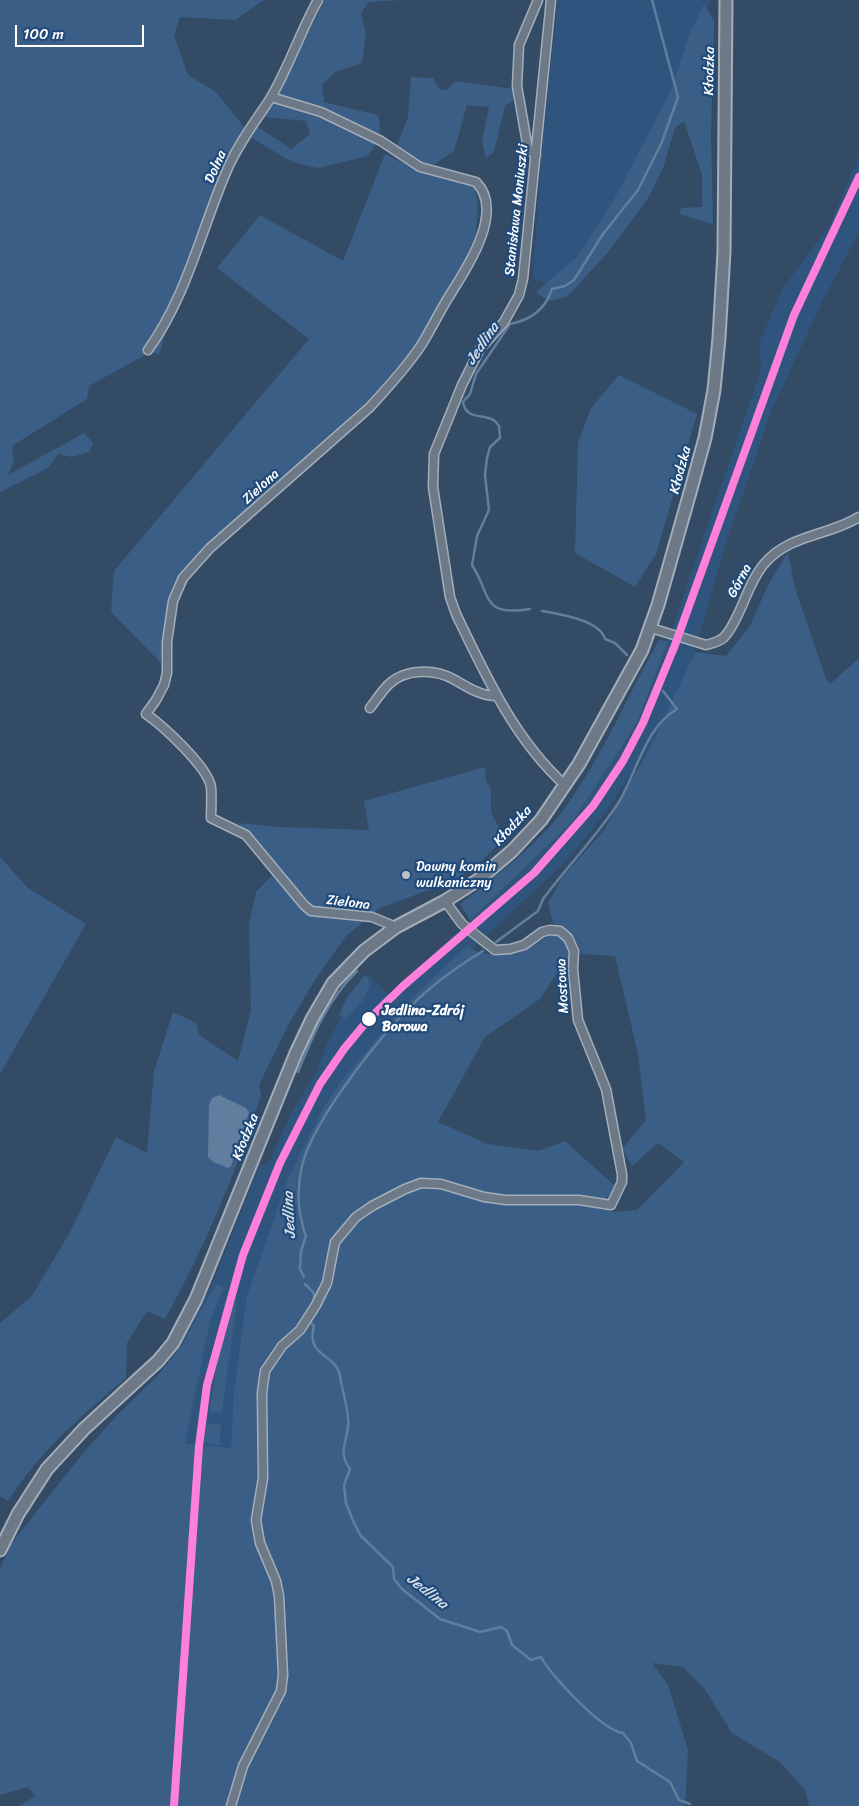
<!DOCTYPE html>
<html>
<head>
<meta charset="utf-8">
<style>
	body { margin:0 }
	#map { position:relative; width:859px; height:1806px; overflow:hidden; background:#344b65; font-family:Sriracha,sans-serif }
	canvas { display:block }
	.scale { position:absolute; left:15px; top:25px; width:129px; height:22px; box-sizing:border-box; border:2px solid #fff; border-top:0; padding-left:6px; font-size:15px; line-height:18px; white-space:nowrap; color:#fff; -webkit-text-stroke:4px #1f4a7a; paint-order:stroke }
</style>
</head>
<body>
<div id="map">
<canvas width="859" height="1806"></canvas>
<div class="scale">100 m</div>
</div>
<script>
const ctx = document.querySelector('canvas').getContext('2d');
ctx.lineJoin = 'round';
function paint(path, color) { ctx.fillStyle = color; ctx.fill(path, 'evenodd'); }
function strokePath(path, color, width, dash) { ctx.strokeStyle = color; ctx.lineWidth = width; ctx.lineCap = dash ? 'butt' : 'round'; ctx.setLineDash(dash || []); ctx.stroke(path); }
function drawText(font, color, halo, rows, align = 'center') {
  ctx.font = font + ' Sriracha,sans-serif'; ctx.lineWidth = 4.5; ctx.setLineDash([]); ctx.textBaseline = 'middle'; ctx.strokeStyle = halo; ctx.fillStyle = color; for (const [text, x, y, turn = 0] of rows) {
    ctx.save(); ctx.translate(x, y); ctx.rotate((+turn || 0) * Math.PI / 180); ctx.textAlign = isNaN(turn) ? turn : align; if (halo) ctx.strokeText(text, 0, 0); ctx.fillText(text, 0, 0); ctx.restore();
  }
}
paint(new Path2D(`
	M558 0H710L637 173 564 279 550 285 533 278 541 157Z
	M859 157V232L822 302 771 412 725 546 694 654 677 692 654 740 602 817 565 862 486 936 470 920 573 821 637 723 668 641 761 370 760 341 783 288 829 226Z
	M462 928 477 944 454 965 249 1494 185 1484 170 1367 211 1287 260 1165 267 1166 294 1108 315 1075 329 1039 354 996 370 975 388 995Z`), '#2f557f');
paint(new Path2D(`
	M0 0H264L235 20 180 17 174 36 188 75 216 92 244 127C207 200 183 278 159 355L152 351 89 386 87 399 12 446 14 461 8 475 84 433 93 443 89 452 72 457 58 454 48 468 0 492Z
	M325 0H402L369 2 361 13 366 33 362 63 335 72 322 85 324 102 378 115C383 133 378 141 368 156L318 168 292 162 252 138 258 127 291 149 310 134 306 121 265 117 267 106 292 64Z
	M704 4 714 20 711 135 713 224 679 214 681 208 702 207V175L684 121 675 128 663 168 649 197 609 251 567 297 549 301 536 292 579 255 616 196 672 88 689 35Z
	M411 77 433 78 439 89 447 90 455 81 513 89 514 100 505 106 494 152 486 158 482 141 489 107 467 105 454 151 435 164H419L405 157 397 145 408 117Z
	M385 154 428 175 475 187 478 207 476 235 464 262 418 342 373 396 202 550 172 588 164 625 161 663 111 612 114 571 309 339 217 268 260 215 343 261Z
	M619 375 697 414 656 554 635 587 575 553 578 443 591 408Z
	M788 552 795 588 826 679 830 684 859 658V1806H809L806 1791 780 1762 732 1733 704 1688 683 1667 652 1663 668 1685 688 1750 685 1806H19L35 1796 28 1787 0 1795V1568L11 1544 84 1452 118 1414 159 1374 182 1345 216 1284 224 1287 210 1321 185 1444 231 1448 234 1392 247 1296 288 1179 325 1105 342 1081 400 1010 467 946C484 958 509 956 528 948 540 943 547 934 560 931L574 951 571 958 562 965 540 999 485 1037 438 1122 488 1144 538 1151 565 1141 615 1186 601 1207 614 1212 637 1210 684 1162 658 1143 632 1166 622 1149 646 1120 638 1054 615 956 582 954C576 938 569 930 553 923L548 903 562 878 604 830 654 740 695 652 726 656 750 626 768 585Z
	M659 640 668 641 637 723 573 821 470 920 460 904C497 875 536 847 564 809 602 757 628 695 659 640Z
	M485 767 486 781 491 790V813L499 827 498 845 477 865 453 881 380 908 346 936 315 980 287 1027 259 1085 261 1095C236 1173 205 1247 165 1319L147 1311 127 1343 126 1378C82 1415 39 1452 8 1501L0 1496V1323L32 1296 70 1232 116 1137 147 1153 154 1071 173 1012 196 1023 199 1035 238 1061 251 1010 249 925 256 892 279 868 238 823 278 827 369 830 364 801Z
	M0 857 28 888 86 924 0 1074Z
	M366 974 370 984 363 1000 346 1019 339 1015 347 997Z
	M235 1298 237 1301 222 1412 209 1413 218 1357Z
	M221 1423 220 1445 204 1443 206 1425Z`), '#3b5e86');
paint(new Path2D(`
	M219 1095 246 1108 249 1112 231 1166 228 1168 213 1162 208 1157 209 1105 212 1098Z`), '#617e9e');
strokePath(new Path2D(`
	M530 609C480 617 492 595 472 565L477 536 489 510 485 475 487 458 490 447 500 438 499 426 495 421C485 413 466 421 463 402L470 394 476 374 510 324C531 320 546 308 552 289L565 286 574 280 603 234 638 190 662 142 678 97 652 0
	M542 611C559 614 600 620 605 639L615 643 627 655
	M496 942 538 911 543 899C567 867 595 838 617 805 637 774 644 728 677 709L663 691
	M298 1072C313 1035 328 999 357 971
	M304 1277 300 1269 301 1251 306 1236C303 1231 304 1228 302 1222 297 1205 298 1183 302 1166 312 1123 370 1050 400 1017 424 991 453 969 483 951
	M305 1284 314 1293V1301
	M314 1314 310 1322 314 1326C305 1357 337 1354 340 1376 342 1390 347 1404 348 1418 351 1439 335 1449 350 1469L344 1485 346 1503 354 1523 361 1536 393 1567 394 1579 402 1589 440 1619 480 1632 501 1627 507 1631 512 1645 531 1660 541 1657C551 1676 603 1731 623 1733L631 1743 637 1761 670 1782 679 1800 690 1804`), '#617e9e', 2.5);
const minor = new Path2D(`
	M551 0 523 279 519 295 504 322 480 349 462 385 434 454 433 487 450 597 456 614C485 674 514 739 565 785
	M271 97 321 112 381 141 420 167 476 182C506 212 465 271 448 298 439 313 431 329 422 344 407 367 388 387 370 407L210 548 183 578 173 601 167 642V673L164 685 156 700 146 714C162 725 208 767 211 787 212 797 211 808 211 818L246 835 304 905 311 911 372 917 396 927
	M536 155 528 149 517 86 519 45 538 0
	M148 350C187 296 201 230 227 170 238 144 255 122 270 99 289 67 300 32 318 0
	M651 628 706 645C713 643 722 641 726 635 742 615 747 584 764 564 789 534 829 536 859 517
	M370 708C376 700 382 691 389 684 406 668 436 669 455 680 469 688 481 696 497 696
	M231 1806 243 1766 281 1691 283 1675 279 1596 276 1581 260 1543 256 1520 263 1478 262 1393 265 1371 282 1346 300 1330 316 1305 327 1283 335 1242 356 1217 372 1206 405 1189 421 1183 441 1184 484 1197 506 1200H579L611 1205 622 1182V1174L606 1089 578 1020 573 969 574 951 568 938 560 931 550 930 542 932 524 945 510 949 495 950 462 924 445 901`);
const secondary = new Path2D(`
	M0 1550 18 1514 47 1469 84 1429 158 1361 173 1343 196 1299 296 1053 312 1019 333 983 364 951 396 927 445 901 478 880 512 851 541 820 579 764 642 650 658 605 691 489 705 438 714 390 719 338 724 252 726 0`);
strokePath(minor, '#a4aeba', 11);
strokePath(secondary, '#a4aeba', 15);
strokePath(minor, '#6d7986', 8);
strokePath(secondary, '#6d7986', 11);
strokePath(new Path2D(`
	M174 1806 199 1446 207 1385 243 1255 280 1163 320 1084 344 1049 368 1020 403 986 534 873 593 806 623 761 643 723 675 645 794 315 859 177`), '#ff80da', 8);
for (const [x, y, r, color] of [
	[406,875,5,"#b8c0c9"],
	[369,1019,8,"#fff"]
]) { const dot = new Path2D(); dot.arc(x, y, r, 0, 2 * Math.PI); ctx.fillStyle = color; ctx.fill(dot); strokePath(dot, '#1f4a7a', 2); }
drawText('14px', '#fff', '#1f4a7a', [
	["Kłodzka",710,71,-89],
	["Dolna",216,167,-66],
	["Stanisława Moniuszki",517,210,-84],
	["Kłodzka",681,470,-75],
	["Zielona",261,487,-42],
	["Górna",740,581,-62],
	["Kłodzka",513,826,-47],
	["Zielona",348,903,7],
	["Mostowa",563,986,-93],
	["Kłodzka",246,1137,-68]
]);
drawText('14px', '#fff', '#1f4a7a', [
	["Dawny komin",416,867],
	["wulkaniczny",416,883]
], 'left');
drawText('bold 14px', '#fff', '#1f4a7a', [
	["Jedlina-Zdrój",382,1011],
	["Borowa",382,1027]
], 'left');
drawText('italic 15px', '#d8e0e8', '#1f4a7a', [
	["Jedlina",483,344,-56],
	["Jedlina",290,1215,-93],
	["Jedlina",427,1592,38]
]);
</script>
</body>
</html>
